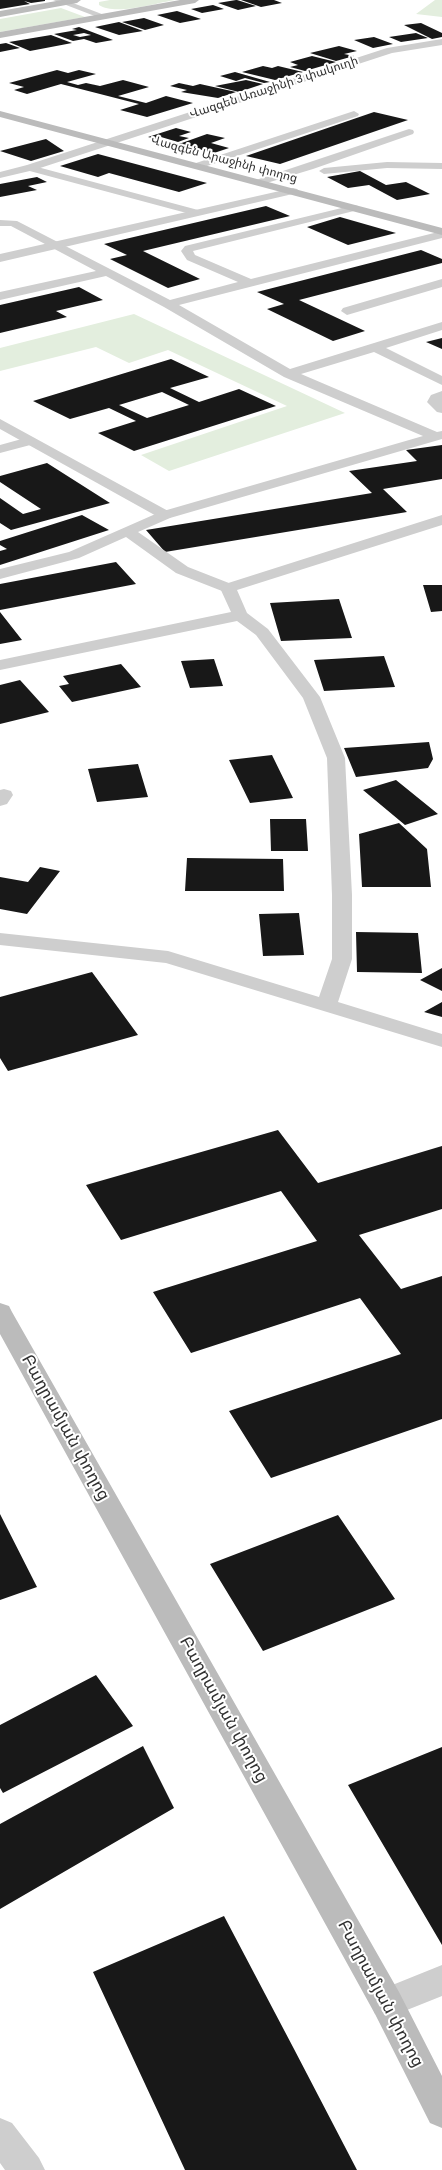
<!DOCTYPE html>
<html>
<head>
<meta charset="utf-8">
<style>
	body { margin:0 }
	canvas { display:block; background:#fff }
</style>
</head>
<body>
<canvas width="442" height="2170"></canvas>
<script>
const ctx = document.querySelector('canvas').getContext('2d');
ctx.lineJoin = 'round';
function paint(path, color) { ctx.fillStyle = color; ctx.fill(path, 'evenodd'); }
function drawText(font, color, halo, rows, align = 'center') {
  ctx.font = font + ' Roboto,"Noto Sans Armenian",sans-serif'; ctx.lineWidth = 4; ctx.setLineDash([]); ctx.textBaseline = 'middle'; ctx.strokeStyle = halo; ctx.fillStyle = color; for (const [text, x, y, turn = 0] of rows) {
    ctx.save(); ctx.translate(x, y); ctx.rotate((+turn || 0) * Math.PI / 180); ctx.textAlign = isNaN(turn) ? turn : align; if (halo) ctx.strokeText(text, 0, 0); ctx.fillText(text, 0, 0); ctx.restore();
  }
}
paint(new Path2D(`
	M110 0H175C156 3 115 16 99 5V2Z
	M435 0H442V17L416 14Z
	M61 8 85 17 0 32V19Z
	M134 314 345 413 169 471 141 455 287 406 168 350 129 363 96 347 0 371V348Z`), '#e3eede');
paint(new Path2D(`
	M0 0H45V1L31 3 24 1 30 4 0 9Z
	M236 0H237L256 6 238 10 218 3Z
	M241 0H274L282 3 261 7Z
	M213 5 224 9 202 13 191 9Z
	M177 11 201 19 180 23 157 15Z
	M144 18 164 25 145 30 122 22Z
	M119 22 143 31 119 35 95 27Z
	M421 23 442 33V37L432 39 404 25Z
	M79 27 113 40 96 43 84 39 73 41 54 34 77 30 72 29ZM84 33 91 35 80 37 73 35Z
	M416 33 428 38 401 42 389 37Z
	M51 35 72 43 30 51 9 42Z
	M374 37 393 44 373 48 354 40Z
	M6 43 20 48 0 52V44Z
	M339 46 357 51 344 54 354 56 336 61 310 53Z
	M312 56 336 62 305 71 290 67 298 65 290 62Z
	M263 66 272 68 278 66 303 72 275 80 242 72Z
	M57 70 68 73 79 70 96 74 67 82 78 85 86 83 100 86 123 80 149 87 118 96 146 103 166 96 193 103 147 117 120 110 139 104 61 84 27 94 14 90 24 87 9 83Z
	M235 72 270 82 264 83 245 78 236 81 220 76Z
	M246 80 263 84 239 92 215 86Z
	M179 83 193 86 200 84 236 92 218 98 181 92 187 90 170 86Z
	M374 112 408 120 280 164 246 156Z
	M176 128 191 132 179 136 189 138 178 142 161 137 156 139 148 137Z
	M207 134 225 138 211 143 229 148 214 153 179 144Z
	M46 139 64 151 31 161 0 151Z
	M98 154 188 178 207 183 179 192 109 173 98 177 60 166Z
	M360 171 386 185 406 182 430 194 397 200 369 185 348 188 327 177Z
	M37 177 47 182 28 186 37 190 0 197V184Z
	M266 206 290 216 143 251 200 279 168 288 110 259 127 255 104 244Z
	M340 217 396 233 348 245 307 227Z
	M421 250 442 259V263L299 300 365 331 333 341 267 309 284 304 257 292Z
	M79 287 103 300 56 311 67 317 0 333V305Z
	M442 338V349L426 342Z
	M171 359 209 377 170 388 199 402 239 389 276 406 134 451 98 433 136 421 109 408 70 419 33 401ZM162 392 189 405 147 418 119 405Z
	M442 445V479L383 489 407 512 165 552 146 530 372 493 349 471 417 461 406 450Z
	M47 463 110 503 11 530 0 523V498L23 514 41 509 0 482V476Z
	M82 515 109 530 0 565V551L7 549 0 545V541Z
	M116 562 136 584 0 610V584Z
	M423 585H442V611L431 612Z
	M339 599 352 638 281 641 270 603Z
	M0 612 22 640 0 644Z
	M384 656 395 687 324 691 314 660Z
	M214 659 223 686 190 688 181 661Z
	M121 664 141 687 72 702 59 686 69 684 63 676Z
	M20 680 49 712 0 724V685Z
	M429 742 433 759 428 768 356 777 344 748Z
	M272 755 293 798 250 803 229 760Z
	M138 764 148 797 97 802 88 769Z
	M396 780 438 814 405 825 363 790Z
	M270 819H306L308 851H271Z
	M399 823 427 849 431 887H362L359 834Z
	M187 858 283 859 284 891H185Z
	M40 867 60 871 27 914 0 909V877L28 882Z
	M299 913 304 955 263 956 259 914Z
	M356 932 418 933 422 973 357 972Z
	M442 968V991L420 980Z
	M92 972 138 1035 8 1071 0 1058V997Z
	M442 1002V1017L424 1012Z
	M278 1130 318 1183 442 1146V1209L359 1235 401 1289 442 1276V1419L271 1478 229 1411 401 1354 360 1298 191 1353 153 1292 317 1241 281 1191 121 1240 86 1185Z
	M0 1514 37 1587 0 1600Z
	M338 1515 395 1599 263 1651 210 1564Z
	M96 1675 133 1726 3 1793 0 1788V1725Z
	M143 1746 174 1808 0 1909V1824Z
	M442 1747V1945L348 1785Z
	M224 1916 294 2049 357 2170H185L93 1972Z`), '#181818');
paint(new Path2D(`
	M354 111 359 114 358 116 201 168H193L192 166 193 164Z
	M409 129 413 130 414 132 413 134 313 169 260 185 255 182 256 180Z
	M387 162 442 163V169L387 168 324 174 319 171 324 168Z
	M30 165 198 210 200 212 194 215 26 170 25 168 26 166Z
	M354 205 358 206 360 208 358 210 193 251 195 255 251 279 442 231V238L179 305 290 369 442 322V330L386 348 442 376V385L374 352 301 374 437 432 442 431V439L170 518 138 532 188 567 234 585 236 588 234 591H222L176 573 126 537 79 558 0 579V569L69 552 160 512 423 436 284 377 164 307 106 276 0 300V292L96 271 11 226H0V220L17 221 170 300 238 282 187 260 181 251 185 246Z
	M442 279V287L347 315 341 311 343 308Z
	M442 391V413L437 412 427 402 431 395Z
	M29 437 34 438 36 441 34 444 0 453V445Z`), '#cecece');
paint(new Path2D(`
	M53 0H65L107 16 106 18H100Z
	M442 39V45L392 53 34 170 0 178V172L27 165 387 48Z
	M293 188 297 189 299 191 297 193 0 262V254Z
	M0 419 170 512 173 515 170 518H160L0 429Z
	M442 515V525L237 590 247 613 268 629 320 697 345 758 352 895V959L338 1002 442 1034V1047L166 963 0 945V933L168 951 319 997 332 959V895L327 758 303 698 256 635 237 621 0 670V660L231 612 220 588 222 585Z
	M4 789 11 791 13 795 7 804 0 806V790Z
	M442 1965V1996L387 2018 375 2014 370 2003 375 1992Z
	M0 2118 12 2123 39 2158 45 2170H5L0 2163Z`), '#cecece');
paint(new Path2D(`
	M62 0H81L77 3 0 17V11Z
	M180 0H199L195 3 0 38V32Z
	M0 111 442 228V235L0 117Z
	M0 1303 9 1306 12 1312 399 1992 442 2076V2128L430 2123 375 2014 0 1334Z`), '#bbb');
drawText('12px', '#313131', '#fff', [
	["Վազգեն Առաջինի 3 փակուղի",274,88,-18],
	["Վազգեն Արաջինի փողոց",224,160,15]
]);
drawText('17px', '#313131', '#fff', [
	["Բաղրամյան փողոց",65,1428,61],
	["Բաղրամյան փողոց",223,1710,61],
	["Բաղրամյան փողոց",380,1994,62]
]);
</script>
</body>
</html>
